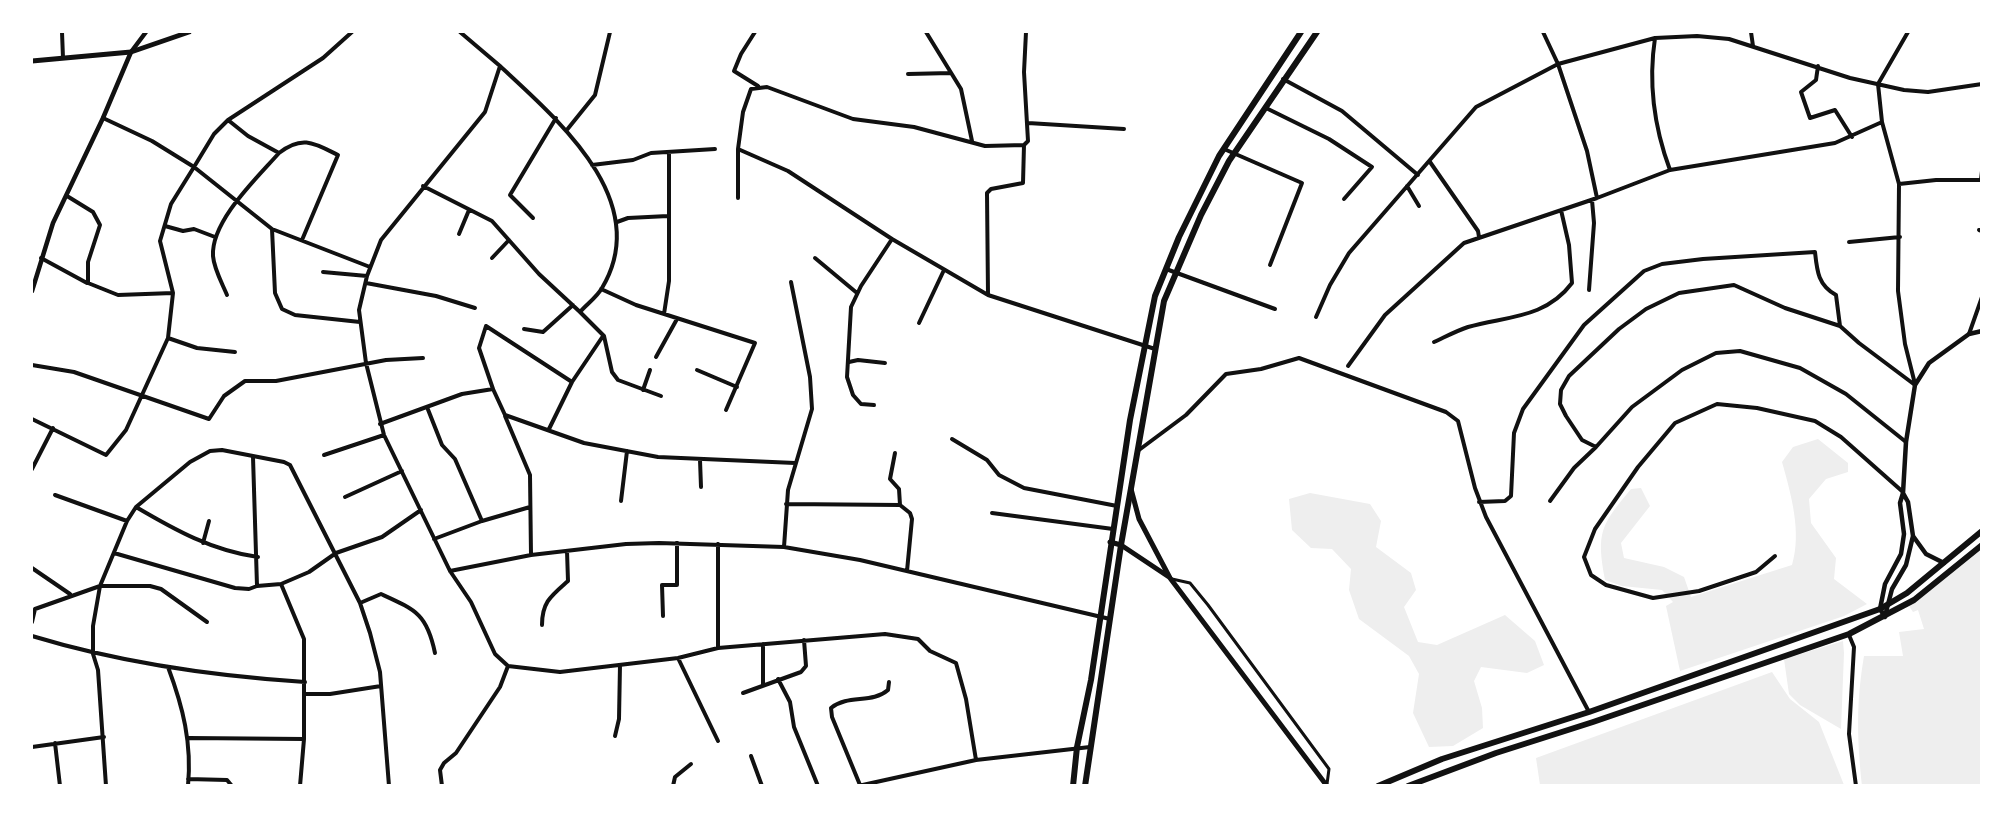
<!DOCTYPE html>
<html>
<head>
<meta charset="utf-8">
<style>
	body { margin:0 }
	#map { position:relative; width:2013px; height:817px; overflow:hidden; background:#fff; font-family:Lora,serif }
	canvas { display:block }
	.frame { position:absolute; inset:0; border:33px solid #fff; pointer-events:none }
</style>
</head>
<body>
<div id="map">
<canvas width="2013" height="817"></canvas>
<div class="frame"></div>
</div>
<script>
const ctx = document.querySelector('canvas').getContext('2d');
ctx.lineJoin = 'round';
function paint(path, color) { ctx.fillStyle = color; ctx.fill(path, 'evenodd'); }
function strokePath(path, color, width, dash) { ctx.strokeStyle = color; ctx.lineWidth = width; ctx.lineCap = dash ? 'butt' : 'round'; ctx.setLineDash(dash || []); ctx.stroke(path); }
paint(new Path2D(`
	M1818 439 1848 463V472L1826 479 1809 499 1811 523 1836 558 1834 579 1867 604 1844 616 1680 671 1666 606 1673 602 1662 590 1622 586 1605 580C1596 532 1601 525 1631 489L1641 488 1650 506 1621 543 1624 558 1664 567 1684 577 1691 597 1792 565C1802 532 1791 494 1782 462L1793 447Z
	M1310 493 1370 504 1381 521 1376 547 1411 573 1416 590 1404 607 1418 642 1437 645 1505 615 1535 641 1544 665 1527 673 1481 667 1474 681 1482 708 1483 728 1453 746 1429 747 1413 713 1419 674 1409 656 1359 619 1349 590 1351 569 1332 549 1311 548 1292 530 1289 499Z
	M1981 548V785L1862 786C1857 739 1856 703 1864 656H1903L1899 632 1924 629 1918 610 1913 612 1909 606Z
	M1843 641 1844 653 1841 729 1800 705 1789 694 1784 659Z
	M1772 672 1790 699 1819 722 1844 785H1540L1536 758Z`), '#eee');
strokePath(new Path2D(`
	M1172 579 1190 583 1208 605 1329 769 1327 784`), '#111', 3);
strokePath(new Path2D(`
	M62 32 63 58
	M460 32 500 66 485 112 381 240 367 276 359 310 366 363 384 435 450 571 471 602 495 654 508 666 560 672 678 658 718 648 885 634 918 639 930 651 956 663 966 699 976 760
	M755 32 741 54 734 71 758 86
	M926 32 961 89 972 141
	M1543 32 1558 64 1655 38 1697 36 1729 39 1850 78 1904 90 1928 92 1982 84
	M1751 32 1753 46
	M1655 38C1648 84 1654 127 1670 170
	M1818 66 1816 80 1801 92 1810 118 1835 110 1852 137
	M908 74 951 73
	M1283 79 1342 111 1418 175
	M1878 84 1908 32
	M1266 108 1329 139 1372 167 1344 199
	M103 118 152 141 194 167 272 229 370 267
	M1882 122 1899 184 1898 291 1905 344 1915 384
	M1028 123 1124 129
	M566 131 595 95 610 32
	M1024 145 1028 141 1024 72 1026 32
	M738 149V198
	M1224 149 1302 183 1270 265
	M279 153C302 135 314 143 338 155L302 240
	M1430 162 1478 231 1479 237
	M592 165 633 160 651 153 715 149
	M1899 184 1936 180H1981L1982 171
	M423 186 492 221 539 274 580 312C587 304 597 297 602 288 654 201 558 120 500 66
	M1407 186 1419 206
	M67 196 93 212 100 225 88 262V283L118 295 173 293
	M533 218 510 195 556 118
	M617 222 628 218 668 216
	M165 226 183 231 194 229 215 237
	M272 229 275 293 282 309 295 315 360 322
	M1979 230 1982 231
	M459 234 469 210
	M1849 242 1900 237
	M41 258 87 283
	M492 258 509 240
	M815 258 857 293
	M1166 269 1275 309
	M323 272 367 276
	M366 283 436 296 475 308
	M601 289 636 305 755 343 726 410
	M1589 290 1594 223 1592 200
	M227 295C222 283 214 269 213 256 211 221 257 178 279 153L248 136 228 120
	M988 295 987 193 991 189 1023 183 1024 145 985 146 914 127 853 119 767 87 751 89 743 112 738 149 788 171 892 239 988 295 1155 349
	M580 312 604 336 612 372 618 380 661 396
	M664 314 669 281V152
	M1316 317 1330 285 1349 253 1476 107 1558 64 1587 151 1597 198
	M919 323 944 270
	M524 329 543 332 573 305
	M1969 334 1982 297
	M1434 342C1445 337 1456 331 1468 327 1506 316 1545 319 1572 283L1569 245 1561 210
	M235 352 197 348 168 338 173 293 160 241 171 204 194 167 214 134 228 120 323 58 352 32
	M656 357 677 319
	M849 362 858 360 885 363
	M32 365 74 372 209 419 224 396 245 381H276L386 360 423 358
	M1348 366 1385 315 1464 243 1597 198 1670 170 1835 143 1882 122 1878 84
	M697 370 737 387
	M493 389 479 348 486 326 572 382
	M643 390 650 370
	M874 405 861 404 853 395 847 377 851 307 861 286 892 239
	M427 407 442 445 455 459 482 521
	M505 416 530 475 531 555
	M32 419 106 455 126 430 168 338
	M380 424 462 394 493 389 505 415 584 443 658 457 795 463
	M549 429 572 382 603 336
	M952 439 987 460 999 475 1024 488 1117 506
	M1906 442 1846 394 1800 368 1740 351 1716 353 1682 370 1632 407 1596 447 1582 440 1566 416 1560 404 1561 390 1569 376 1619 329 1646 309 1679 293 1734 285 1785 308 1840 326 1859 343 1915 385
	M1139 450 1186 415 1226 374 1261 369 1299 358 1446 412 1458 421 1475 488 1486 517 1589 712
	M895 453 890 479 899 489 900 505
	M324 455 384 435
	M253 457 257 586 281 584 304 639V739L300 786
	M700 460 701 487
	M32 469 53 428
	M55 495 127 521
	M345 497 402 471
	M621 501 627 451
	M1550 501 1574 468 1596 447
	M1479 502 1505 501 1511 496 1514 433 1523 409 1584 325 1644 271 1662 264 1703 259 1815 252C1817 271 1818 285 1836 295L1840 326
	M786 504 900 505 910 513 912 519 907 571
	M136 507C175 530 213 551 258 557
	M992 513 1113 529
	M434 539 482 521 530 507
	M203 543 209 521
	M718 544V648
	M784 547 788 490 812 409 810 377 791 282
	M114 553 235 588 249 589 257 586
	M1775 556 1756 572 1699 591 1653 598 1606 585 1591 575 1584 557 1595 529 1638 467 1675 423 1717 404 1757 408 1815 421 1841 437 1903 492
	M32 568 70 594
	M450 571 531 555 626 544 659 543 784 547 860 560 1110 619
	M281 584 309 572 336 553 382 537 421 510
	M360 603 381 594C416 610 427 614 435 653
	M663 616 662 585H677V543
	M32 622 35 609 100 586H150L161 589 207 622
	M542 625C542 602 551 596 568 581L567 551
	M1849 635 1854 647 1849 734 1856 786
	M32 636C121 663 212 676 305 682
	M763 644V685
	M678 658 718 741
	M168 667C183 707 192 743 188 786
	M778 679 790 702 794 727 818 786
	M743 693 801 672 806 666 804 640
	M304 694H330L381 686
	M615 736 619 719 620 665
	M189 738 304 739
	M55 743 60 786
	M32 747 104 737
	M751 756 762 786
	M188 779 227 780 232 786
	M860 785 832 717 831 708C848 694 872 704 888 690L889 682
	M106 786 98 670 93 654V626L100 586 127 521 136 507 190 462 210 451 222 450 284 462 290 465 360 603 370 633 380 672 389 786
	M442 786 440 770 444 763 456 753 500 687 508 666
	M673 786 675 777 691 764
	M858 786 976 760 1090 747`), '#111', 4);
strokePath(new Path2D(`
	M32 291 53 223 103 118 131 52 146 32
	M1913 536 1926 554 1944 563
	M1885 616 1892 589 1906 565 1913 536 1908 502 1903 493 1906 442 1915 385 1929 363 1969 334 1982 331
	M1885 617 1880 609 1885 584 1901 554 1904 534 1900 503 1903 493`), '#111', 4.5);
strokePath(new Path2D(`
	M32 61 131 52 189 32
	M1131 489 1139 519 1170 578 1327 786
	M1110 542 1121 545 1169 577`), '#111', 5);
strokePath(new Path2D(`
	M1073 786 1077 747 1091 680 1130 420 1155 296 1179 237 1219 156 1301 32
	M1085 786 1121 545 1164 301 1201 215 1229 161 1317 32
	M1378 786 1442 759 1589 712 1880 609 1907 593 1982 531
	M1408 786 1496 753 1593 722 1849 634 1914 600 1982 545`), '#111', 6);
</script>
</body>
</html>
